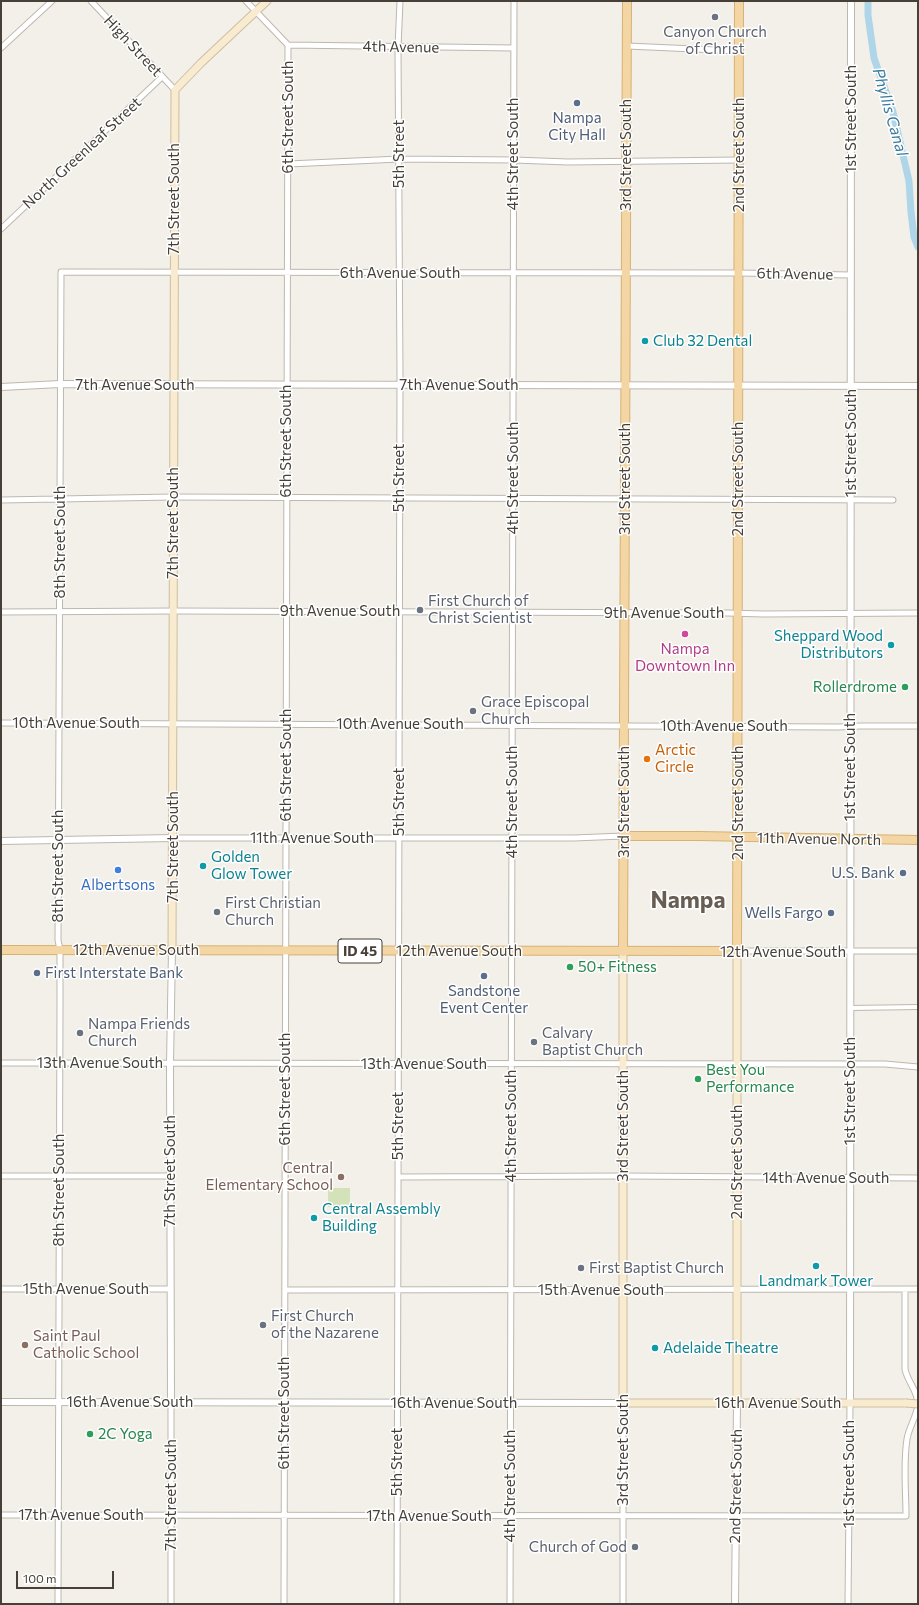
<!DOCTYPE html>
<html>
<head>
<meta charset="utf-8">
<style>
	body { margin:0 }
	#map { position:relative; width:919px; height:1605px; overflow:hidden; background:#f3f0ea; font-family:Commissioner,sans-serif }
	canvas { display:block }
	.frame { position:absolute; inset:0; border:2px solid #464039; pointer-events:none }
	.scale { position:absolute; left:16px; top:1571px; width:98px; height:18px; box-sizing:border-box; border:2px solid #464039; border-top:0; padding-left:5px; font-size:12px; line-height:14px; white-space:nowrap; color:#464039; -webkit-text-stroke:3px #fff; paint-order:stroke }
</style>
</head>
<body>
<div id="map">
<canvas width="919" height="1605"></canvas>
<div class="frame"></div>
<div class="scale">100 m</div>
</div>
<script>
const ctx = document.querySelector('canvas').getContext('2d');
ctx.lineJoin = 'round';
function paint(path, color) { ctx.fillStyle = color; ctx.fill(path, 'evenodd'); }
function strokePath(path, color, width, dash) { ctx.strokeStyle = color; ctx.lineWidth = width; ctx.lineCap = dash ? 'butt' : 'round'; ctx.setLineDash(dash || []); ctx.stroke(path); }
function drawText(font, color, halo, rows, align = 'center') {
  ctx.font = font + ' Commissioner,sans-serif'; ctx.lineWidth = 3; ctx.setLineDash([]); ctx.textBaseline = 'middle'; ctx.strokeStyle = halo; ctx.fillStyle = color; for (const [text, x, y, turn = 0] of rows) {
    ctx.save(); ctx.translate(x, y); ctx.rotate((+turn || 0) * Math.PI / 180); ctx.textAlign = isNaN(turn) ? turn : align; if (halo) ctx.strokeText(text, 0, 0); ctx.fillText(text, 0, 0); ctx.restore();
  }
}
paint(new Path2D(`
	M328 1188H350V1207H328Z`), '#d3e2b8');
strokePath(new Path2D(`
	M868 1V15L874 58 893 112 909 181 911 212 914 237 918 247`), '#aed5e8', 7);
const pedestrian = new Path2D(`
	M850 1008 918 1007`);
const minor = new Path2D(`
	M91 1 175 90
	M246 1 288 45
	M288 45 514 48
	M627 46 739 51
	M1 48 52 1
	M288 164 400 159 514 160 568 162 739 160
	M1 229 162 77
	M1 500 173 497 893 500
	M1 612 173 611 727 613 764 614 918 613
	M1 723 838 727 861 726H918
	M173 838H574L623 836
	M737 951H918
	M1 1063 885 1064 918 1067
	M1 1176H170
	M398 1177 623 1176 918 1178
	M1 1289H170
	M285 1290 918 1289
	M1 1515 906 1516C906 1491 903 1464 907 1439 909 1427 917 1416 918 1404 918 1391 907 1381 905 1369V1290
	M58 1604 60 1006V950L58 940 61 272 739 273 851 275
	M171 1604V1402
	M284 1604 288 45
	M397 1604 400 376 398 48 400 1
	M510 1604 514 1
	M623 1604V1403
	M848 1604 850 1403`);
const tertiary = new Path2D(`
	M1 387 60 384 918 386
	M1 841 173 838
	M1 1402 623 1403
	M171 1402 170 1064 172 950
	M850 1403 851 1
	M735 1604 737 1403`);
const secondary = new Path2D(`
	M172 950 175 90 201 63 267 1
	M737 951V1403
	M623 952V1403H906`);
const primary = new Path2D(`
	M623 836H699L918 840
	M1 950 737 951 739 1
	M623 952 627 1`);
strokePath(pedestrian, '#beb7ae', 6);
strokePath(minor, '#beb7ae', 7);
strokePath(tertiary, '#beb7ae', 8);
strokePath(secondary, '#cdbe9f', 9);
strokePath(primary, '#d6b275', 10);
strokePath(pedestrian, '#fff', 4);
strokePath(minor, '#fff', 5);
strokePath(tertiary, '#fff', 6);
strokePath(secondary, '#f9ebcf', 7);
strokePath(primary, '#f3d6a4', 8);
const secondaryBridge = new Path2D(`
	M906 1403 918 1404`);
strokePath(secondaryBridge, '#cdbe9f', 9, []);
strokePath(secondaryBridge, '#f9ebcf', 7);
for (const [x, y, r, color] of [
	[715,17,4,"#6b7280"],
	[577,103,4,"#5c6f8a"],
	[645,341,4,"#0f9aa8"],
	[420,610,4,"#6b7280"],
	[685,634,4,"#d1479c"],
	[891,645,4,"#0f9aa8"],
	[905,687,4,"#2e9e5b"],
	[473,711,4,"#6b7280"],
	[647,759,4,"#e8710a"],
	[203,866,4,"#0f9aa8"],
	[118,870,4,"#3f7fe0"],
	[903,873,4,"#5c6f8a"],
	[217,912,4,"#6b7280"],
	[831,913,4,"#5c6f8a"],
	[570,967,4,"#2e9e5b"],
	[37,973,4,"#5c6f8a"],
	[484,976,4,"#5c6f8a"],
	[80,1033,4,"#6b7280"],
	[534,1042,4,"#6b7280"],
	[698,1079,4,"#2e9e5b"],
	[341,1177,4,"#8d6e63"],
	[314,1218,4,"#0f9aa8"],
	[816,1266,4,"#0f9aa8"],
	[581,1268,4,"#6b7280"],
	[263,1325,4,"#6b7280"],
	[25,1345,4,"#8d6e63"],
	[655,1348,4,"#0f9aa8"],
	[90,1434,4,"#2e9e5b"],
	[635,1547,4,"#6b7280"]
]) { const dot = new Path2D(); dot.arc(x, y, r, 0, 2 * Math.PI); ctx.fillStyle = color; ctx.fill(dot); strokePath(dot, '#fff', 1.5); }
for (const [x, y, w] of [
	[360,951,44]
]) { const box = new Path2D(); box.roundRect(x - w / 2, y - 12, w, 24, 3); ctx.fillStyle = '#fff'; ctx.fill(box); strokePath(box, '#464039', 1); }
drawText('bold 14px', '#464039', null, [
	["ID 45",360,951]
]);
drawText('15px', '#5b616d', '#fff', [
	["Canyon Church",715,32,"center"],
	["of Christ",715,49,"center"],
	["First Church of",428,601],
	["Christ Scientist",428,618],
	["Grace Episcopal",481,702],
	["Church",481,719],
	["First Christian",225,903],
	["Church",225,920],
	["Nampa Friends",88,1024],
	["Church",88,1041],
	["Calvary",542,1033],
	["Baptist Church",542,1050],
	["First Baptist Church",589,1268],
	["First Church",271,1316],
	["of the Nazarene",271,1333],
	["Church of God",627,1547,"right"]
], 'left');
drawText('15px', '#464039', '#fff', [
	["High Street",133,46,47],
	["4th Avenue",401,47,1],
	["6th Street South",288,117,-90],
	["1st Street South",851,119,-90],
	["North Greenleaf Street",82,153,-43],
	["5th Street",399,154,-90],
	["4th Street South",513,154,-90],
	["3rd Street South",626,155,-90],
	["2nd Street South",739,155,-90],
	["7th Street South",174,199,-90],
	["6th Avenue South",400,273],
	["6th Avenue",795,274,1],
	["7th Avenue South",135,385],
	["7th Avenue South",459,385],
	["6th Street South",286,441,-90],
	["1st Street South",851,443,-90],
	["5th Street",399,478,-90],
	["4th Street South",513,478,-90],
	["3rd Street South",625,479,-90],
	["2nd Street South",738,479,-90],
	["7th Street South",173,523,-90],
	["8th Street South",60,542,-90],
	["9th Avenue South",340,611],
	["9th Avenue South",664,613],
	["10th Avenue South",76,723],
	["10th Avenue South",400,724],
	["10th Avenue South",724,726],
	["6th Street South",286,765,-90],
	["1st Street South",850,767,-90],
	["5th Street",399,802,-90],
	["4th Street South",512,802,-90],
	["3rd Street South",624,802,-90],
	["2nd Street South",738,803,-90],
	["11th Avenue South",312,838],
	["11th Avenue North",819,839,1],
	["7th Street South",173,847,-90],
	["8th Street South",58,866,-90],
	["12th Avenue South",136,950],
	["12th Avenue South",459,951],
	["12th Avenue South",783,952],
	["13th Avenue South",100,1063],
	["13th Avenue South",424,1064],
	["6th Street South",285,1089,-90],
	["1st Street South",850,1091,-90],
	["5th Street",398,1126,-90],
	["4th Street South",511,1126,-90],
	["3rd Street South",623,1126,-90],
	["2nd Street South",737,1162,-90],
	["7th Street South",170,1171,-90],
	["14th Avenue South",826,1178],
	["8th Street South",59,1190,-90],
	["15th Avenue South",86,1289],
	["15th Avenue South",601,1290],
	["16th Avenue South",130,1402],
	["16th Avenue South",454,1403],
	["16th Avenue South",778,1403],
	["6th Street South",284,1413,-90],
	["3rd Street South",623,1450,-90],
	["5th Street",397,1462,-90],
	["1st Street South",849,1474,-90],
	["4th Street South",510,1486,-90],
	["2nd Street South",736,1486,-89],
	["7th Street South",171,1495,-90],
	["17th Avenue South",81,1515],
	["17th Avenue South",429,1516]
]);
drawText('15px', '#4e5e75', '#fff', [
	["Nampa",577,118],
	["City Hall",577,135],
	["U.S. Bank",895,873,"right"],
	["Wells Fargo",823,913,"right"],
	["First Interstate Bank",45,973,"left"],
	["Sandstone",484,991],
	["Event Center",484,1008]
]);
drawText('15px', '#0d838f', '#fff', [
	["Club 32 Dental",653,341],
	["Sheppard Wood",883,636,"right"],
	["Distributors",883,653,"right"],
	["Golden",211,857],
	["Glow Tower",211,874],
	["Central Assembly",322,1209],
	["Building",322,1226],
	["Landmark Tower",816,1281,"center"],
	["Adelaide Theatre",663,1348]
], 'left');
drawText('15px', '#b23c85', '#fff', [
	["Nampa",685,649],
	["Downtown Inn",685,666]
]);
drawText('15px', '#27864d', '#fff', [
	["Rollerdrome",897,687,"right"],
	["50+ Fitness",578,967],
	["Best You",706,1070],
	["Performance",706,1087],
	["2C Yoga",98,1434]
], 'left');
drawText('15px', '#c56008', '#fff', [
	["Arctic",655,750],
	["Circle",655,767]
], 'left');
drawText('15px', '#366cbe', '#fff', [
	["Albertsons",118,885]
]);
drawText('15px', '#785e54', '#fff', [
	["Central",333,1168],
	["Elementary School",333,1185],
	["Saint Paul",33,1336,"left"],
	["Catholic School",33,1353,"left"]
], 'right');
drawText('italic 16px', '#3c7c9f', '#fff', [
	["Phyllis Canal",890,112,74]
]);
drawText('bold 23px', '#685d52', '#fff', [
	["Nampa",688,900]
]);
</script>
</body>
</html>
